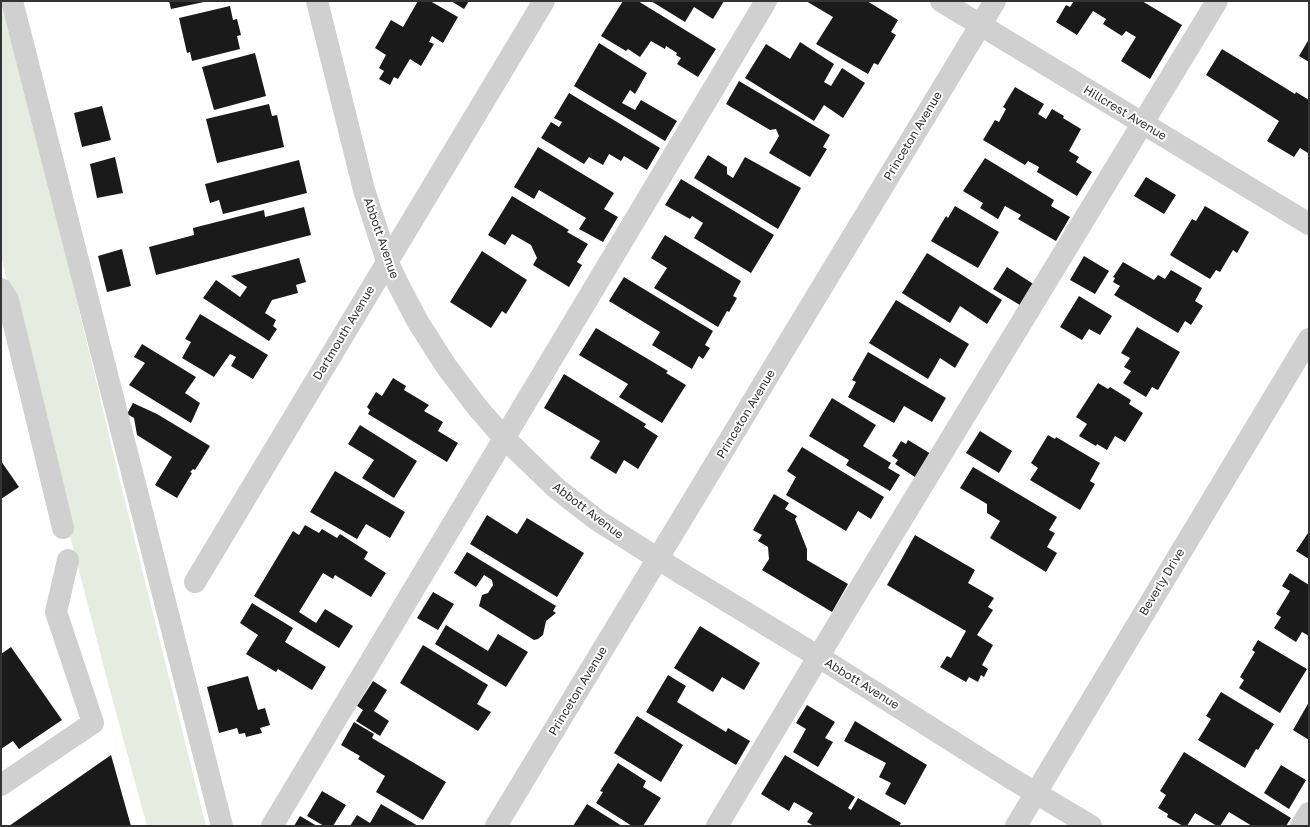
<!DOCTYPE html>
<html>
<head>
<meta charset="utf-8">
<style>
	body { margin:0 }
	#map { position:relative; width:1310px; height:827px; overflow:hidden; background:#fff; font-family:"Golos Text",sans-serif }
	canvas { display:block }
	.frame { position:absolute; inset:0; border:2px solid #333; pointer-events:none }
</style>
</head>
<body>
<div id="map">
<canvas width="1310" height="827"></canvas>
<div class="frame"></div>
</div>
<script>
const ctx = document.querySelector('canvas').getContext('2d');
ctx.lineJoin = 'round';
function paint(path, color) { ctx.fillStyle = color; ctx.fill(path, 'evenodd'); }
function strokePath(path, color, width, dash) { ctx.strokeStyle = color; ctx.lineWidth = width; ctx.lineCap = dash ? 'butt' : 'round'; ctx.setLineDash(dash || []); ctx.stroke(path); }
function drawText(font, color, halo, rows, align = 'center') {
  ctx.font = font + ' "Golos Text",sans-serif'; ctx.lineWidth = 4; ctx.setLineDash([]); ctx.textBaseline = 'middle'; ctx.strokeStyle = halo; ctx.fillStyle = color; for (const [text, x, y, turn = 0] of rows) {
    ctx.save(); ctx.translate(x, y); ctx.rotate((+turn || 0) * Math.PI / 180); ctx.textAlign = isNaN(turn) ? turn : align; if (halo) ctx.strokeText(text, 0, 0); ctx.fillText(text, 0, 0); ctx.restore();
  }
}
paint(new Path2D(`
	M1 4 41 151 117 469 206 826H147L109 687 50 458 1 256Z`), '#e6ecdf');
paint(new Path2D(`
	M169 1H204V2L171 9Z
	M418 1H430L458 17 443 43 432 36 429 42 434 44 421 66 410 59 398 79 394 77 390 85 379 79 384 71 379 68 386 55 375 48 391 20 403 27Z
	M451 1H469L464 9Z
	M623 1H638L716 49 698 77 677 64 681 58 676 55 677 53 666 46 665 49 651 41 640 57 628 49 626 51 601 36Z
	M651 1H724L713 19 694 7 685 22Z
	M806 1H867L898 20 891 32 896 35 878 65 874 63 868 74 816 44 833 17Z
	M1074 1H1142L1182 25 1150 79 1121 61 1136 37 1126 31 1122 36 1103 24 1106 19 1093 11 1077 35 1056 22 1066 5 1070 7Z
	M230 6 233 20 237 19 241 35 237 36 240 49 192 61 190 52 187 53 179 18Z
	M1309 39V62L1299 56Z
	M800 42 834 64 824 82 831 86 842 68 865 83 843 118 824 105 814 121 745 78 766 44 790 59Z
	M599 43 647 73 635 94 630 90 622 103 635 110 641 100 677 121 665 141 574 86Z
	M1222 49 1295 94 1296 92 1309 100 1308 153 1300 148 1294 157 1267 141 1279 121 1206 75Z
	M255 53 266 96 214 110 202 67Z
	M739 81 830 135 823 147 827 149 810 177 769 153 779 136 776 129 770 130 726 104Z
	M1015 87 1044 104 1038 114 1046 119 1052 109 1064 116 1063 118 1081 129 1069 151 1079 157 1076 162 1092 172 1077 196 1037 172 1039 167 1028 161 1025 165 983 140 995 120 999 122 1006 109 1003 107Z
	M569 93 660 148 647 170 624 156 621 161 609 154 603 165 589 157 584 164 541 138 551 122 559 127 562 122 554 118Z
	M269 104 272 116 277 115 284 147 217 163 206 119Z
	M102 106 111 140 82 147 74 113Z
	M538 147 614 193 604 209 618 217 603 242 579 229 586 218 539 190 534 199 514 187Z
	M708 155 727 167V174L733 178 745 157 801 188 778 229 694 178Z
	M115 157 123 193 97 198 90 164Z
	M985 158 1054 200 1051 206 1070 217 1056 241 1018 219 1021 215 1005 206 998 219 980 208 983 203 963 191Z
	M299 160 307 193 223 214 219 200 210 203 205 184Z
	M1146 177 1176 195 1164 214 1134 196Z
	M681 179 774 235 751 273 694 238 703 223 692 216 690 219 665 205Z
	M512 196 569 230 567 232 588 244 577 262 582 265 569 287 533 265 537 258 531 245 512 234 505 245 488 235Z
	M955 206 999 232 978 268 931 241 946 216 948 218Z
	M1205 206 1249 232 1237 253 1233 250 1220 272 1216 270 1210 279 1170 255 1192 219 1196 221Z
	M304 207 311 235 156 275 149 247 194 235 193 228 264 210 265 217Z
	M665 235 741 281 733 296 737 298 729 312 727 311 718 327 654 288 667 268 651 258Z
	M122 249 131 286 107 292 98 256Z
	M482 251 527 280 506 314 502 311 491 328 450 302Z
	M927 253 1002 300 987 324 960 306 950 323 902 293Z
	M1084 256 1109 271 1095 294 1070 280Z
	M299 258 306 282 296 285 298 293 272 300 265 313 276 320 273 326 277 329 269 341 203 298 216 280 240 297 247 287 231 276Z
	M1123 262 1154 280 1158 275 1165 279 1171 270 1202 288 1195 301 1203 306 1191 325 1185 321 1178 333 1114 295 1120 286 1113 282 1115 278 1113 277Z
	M1007 267 1038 287 1025 308 993 289Z
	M624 277 713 331 705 345 710 348 703 359 699 356 692 369 652 345 660 332 609 301Z
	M1079 296 1112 316 1100 335 1089 329 1082 340 1060 327Z
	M896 300 969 344 955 368 940 358 928 379 869 343Z
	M200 314 268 355 253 379 231 366 236 357 230 354 214 377 182 358 191 342 185 339Z
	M1137 327 1180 352 1158 390 1152 387 1146 397 1123 383 1131 371 1124 367 1130 358 1121 353Z
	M596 328 668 371 666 373 686 385 662 423 619 397 628 384 579 355Z
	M142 344 196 377 185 393 200 403 191 423 129 385 145 363 134 357Z
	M868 352 946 398 932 422 904 406 894 423 848 397 856 382 852 380Z
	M564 374 646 424 644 427 658 436 638 469 624 460 616 474 590 458 600 441 544 408Z
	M393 378 406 386 404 390 429 405 424 411 443 422 438 431 458 443 447 462 368 414 370 410 367 407 376 392 382 396Z
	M1098 383 1108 389 1110 387 1131 400 1129 404 1143 413 1125 442 1115 436 1107 450 1097 444 1096 446 1079 436 1087 424 1076 417Z
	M832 398 876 425 863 446 891 463 888 468 900 475 890 491 846 465 849 460 809 436Z
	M133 403 157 414 210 446 195 470 193 469 190 472 192 473 177 498 155 485 172 457 137 435 134 418 127 414Z
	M360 425 417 461 394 498 362 478 374 460 348 444Z
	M980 431 1012 451 999 473 966 453Z
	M1048 435 1055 439 1056 437 1100 463 1090 481 1095 484 1080 510 1030 480 1038 468 1031 463Z
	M908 440 936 457 921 481 895 464 898 460 892 456 901 441 906 444Z
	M802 447 884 497 871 519 858 511 846 531 786 495 796 477 787 471Z
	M1 461 19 487 1 499Z
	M973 467 1057 517 1049 530 1055 533 1047 547 1057 553 1046 572 990 538 1000 521 987 513V504L960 488Z
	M335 471 405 512 390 538 366 524 357 539 310 512Z
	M774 494 789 503 785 509 797 516 795 519 807 549V560L848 584 832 612 762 570 769 559 768 547 758 541 762 535 753 530Z
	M487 515 517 534 527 518 584 553 557 597 470 544Z
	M305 525 319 533 322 529 337 538 340 534 368 552 364 559 386 573 371 597 335 575 333 579 323 573 299 612 316 623 325 609 353 626 339 648 254 596 293 531 299 535Z
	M1308 533 1309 534V559L1296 551Z
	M915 535 975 570 968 583 994 598 988 607 993 610 977 635 993 645 982 665 988 669 984 677 981 675 978 682 969 677 966 682 940 667 947 656 951 658 966 631 887 585Z
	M467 552 556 606 553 611 556 613 546 621 543 635 538 639 534 640 479 606 482 595 488 593 493 585 492 580 484 575 476 587 454 573Z
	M1290 573 1309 585V636L1302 632 1296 642 1274 628 1281 617 1276 614 1290 591 1282 586Z
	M433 592 454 604 438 630 417 618Z
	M252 603 293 628 285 642 326 667 312 690 278 669 276 672 246 654 258 635 240 623Z
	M446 625 488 651 498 634 528 652 506 687 435 644Z
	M700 626 760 663 744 690 722 677 713 692 674 668Z
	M1258 640 1307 669 1280 713 1239 688 1244 680 1240 677 1255 652 1252 650Z
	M423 645 488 685 477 704 491 712 478 731 400 683Z
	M11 647 62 720 19 749 13 741 1 749V654Z
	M668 675 686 686 677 702 726 732 728 728 750 741 736 765 646 712Z
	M248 676 258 710 265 708 270 725 260 728 262 733 246 737 245 733 239 734 237 728 219 733 207 687Z
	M373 681 387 690 374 711 389 721 380 736 356 721 363 710 357 706Z
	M1221 692 1274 724 1258 750 1256 749 1245 768 1198 740 1211 719 1206 716Z
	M1309 702V740L1293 730Z
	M807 705 835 722 825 738 833 742 818 767 793 752 806 729 796 723Z
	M637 716 683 745 661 782 614 753Z
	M855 721 927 765 905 805 885 794 891 783 879 777 886 763 844 741Z
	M354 722 374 734 372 738 446 782 423 820 376 792 385 776 358 759 360 756 341 745Z
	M1184 752 1291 818 1286 826H1252L1229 812 1220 826H1217L1195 813 1187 826H1183L1167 817 1168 814 1158 808 1166 795 1160 791Z
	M111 755 131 826H9Z
	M785 755 855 797 848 808 851 810 858 798 901 823 899 826H814L807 822 813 813 794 802 789 811 761 794Z
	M618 763 646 781 643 787 661 798 643 826H632L596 803 603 792 600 791Z
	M1281 765 1306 780 1289 809 1264 793Z
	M322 791 346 805 333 826H324L307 816Z
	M381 804 418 826H350L357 815 370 823Z
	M587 804 622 826H573Z
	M300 816 317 826H294Z`), '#1a1a1a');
strokePath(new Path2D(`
	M12 1 222 826
	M317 1 364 190 387 261 399 286 418 322 446 366 477 407 504 438 556 488 597 520 679 572 819 657 1009 777 1091 826
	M941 1 1309 224
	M1 289 8 300 63 528
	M195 582 544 1
	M1 785 93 723 56 612 68 560
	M272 826 766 1
	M496 826 995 1
	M717 826 832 634 1217 1
	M1016 826 1309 339
	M1301 826 1309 813`), '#d0d0d0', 22);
drawText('12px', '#333', '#fff', [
	["Hillcrest Avenue",1125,113,31],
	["Princeton Avenue",913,136,-59],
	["Abbott Avenue",381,238,71],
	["Dartmouth Avenue",344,333,-59],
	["Princeton Avenue",746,414,-59],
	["Abbott Avenue",588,511,37],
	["Beverly Drive",1162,582,-59],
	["Abbott Avenue",862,684,32],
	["Princeton Avenue",578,691,-59]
]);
</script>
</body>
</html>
